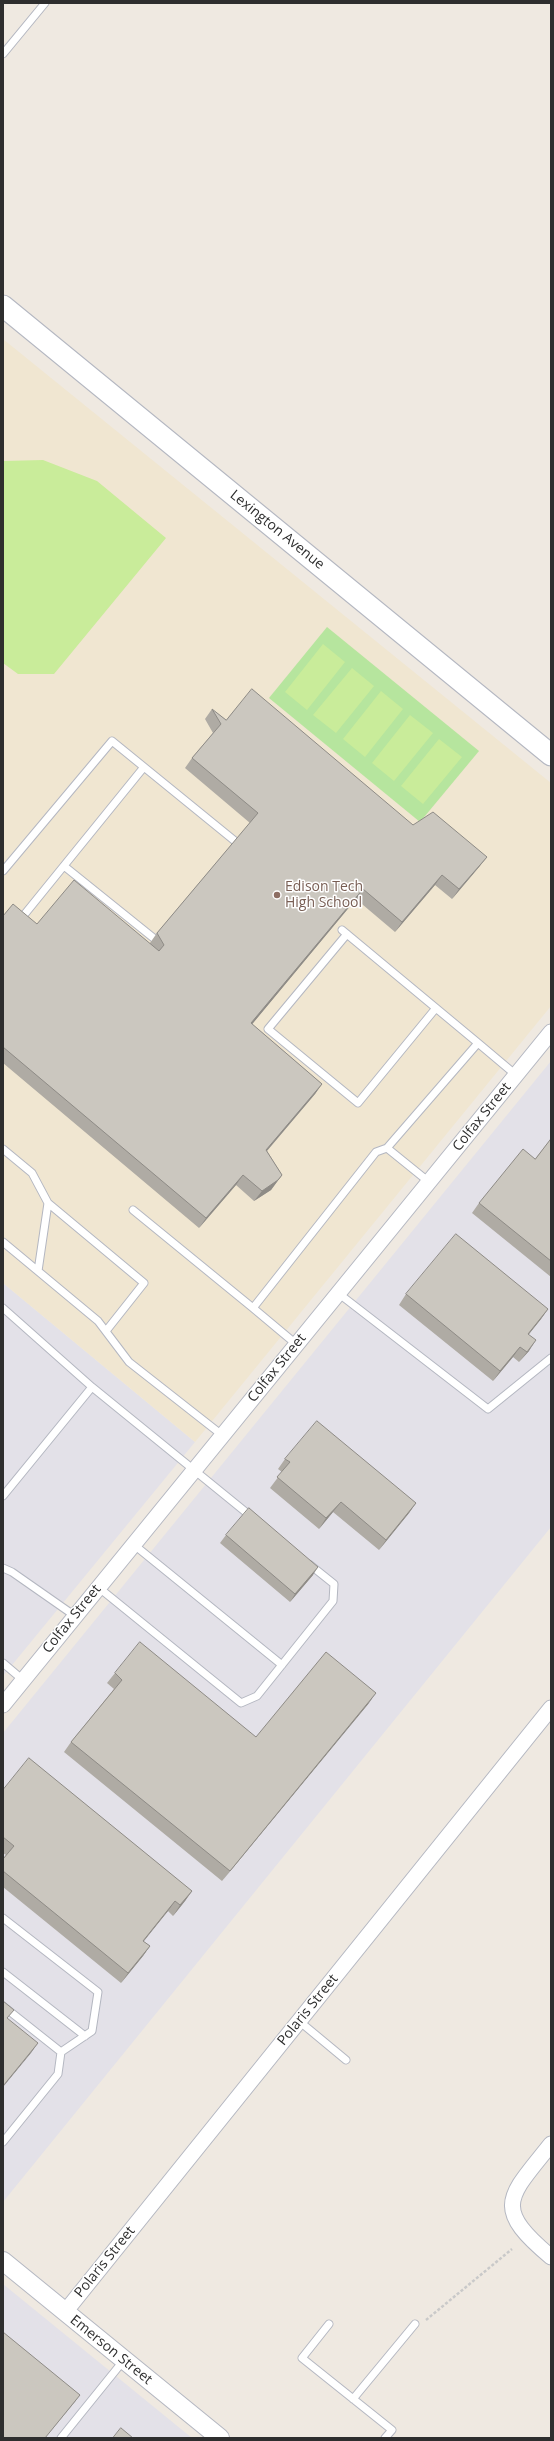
<!DOCTYPE html>
<html>
<head>
<meta charset="utf-8">
<style>
	body { margin:0 }
	#map { position:relative; width:554px; height:2441px; overflow:hidden; background:#efe9e1; font-family:"Open Sans",sans-serif }
	canvas { display:block }
	.frame { position:absolute; inset:0; border:4px solid #2e2e2e; pointer-events:none }
</style>
</head>
<body>
<div id="map">
<canvas width="554" height="2441"></canvas>
<div class="frame"></div>
</div>
<script>
const ctx = document.querySelector('canvas').getContext('2d');
ctx.lineJoin = 'round';
function paint(path, color) { ctx.fillStyle = color; ctx.fill(path, 'evenodd'); }
function strokePath(path, color, width, dash) { ctx.strokeStyle = color; ctx.lineWidth = width; ctx.lineCap = dash ? 'butt' : 'round'; ctx.setLineDash(dash || []); ctx.stroke(path); }
function drawText(font, color, halo, rows, align = 'center') {
  ctx.font = font + ' "Open Sans",sans-serif'; ctx.lineWidth = 3; ctx.setLineDash([]); ctx.textBaseline = 'middle'; ctx.strokeStyle = halo; ctx.fillStyle = color; for (const [text, x, y, turn = 0] of rows) {
    ctx.save(); ctx.translate(x, y); ctx.rotate((+turn || 0) * Math.PI / 180); ctx.textAlign = isNaN(turn) ? turn : align; if (halo) ctx.strokeText(text, 0, 0); ctx.fillText(text, 0, 0); ctx.restore();
  }
}
paint(new Path2D(`
	M551 1061V1527L3 2202V1733Z
	M3 1283 195 1442 3 1676Z
	M3 2284 192 2438H3Z`), '#e3e1e8');
paint(new Path2D(`
	M3 339 551 783V1006L195 1442 3 1283Z`), '#f0e6d1');
paint(new Path2D(`
	M327 627 479 751 420 822 269 698Z`), '#b6e59e');
paint(new Path2D(`
	M43 460 97 481 166 538 54 674H18L3 663V461Z
	M323 644 345 662 307 710 285 692Z
	M352 668 374 686 336 733 313 715Z
	M381 691 403 709 365 757 343 739Z
	M410 715 433 733 394 781 372 763Z
	M439 739 462 757 423 804 401 786Z`), '#c9ec9a');
const service = new Path2D(`
	M3 54 45 3
	M64 866 156 940 160 936
	M3 871 112 741 241 846
	M24 915 144 767
	M342 930 478 1043
	M347 934 268 1029 358 1103 436 1008
	M387 1148 429 1182
	M3 1149 32 1173 48 1203
	M133 1210 253 1308
	M3 1242 98 1321 129 1362 222 1435
	M38 1271 48 1203 144 1283 106 1331
	M338 1293 488 1409 551 1358
	M3 1308 92 1387 253 1518
	M296 1344 253 1308 376 1152 387 1148 478 1043 516 1075
	M3 1496 92 1387
	M133 1544 282 1665
	M3 1568 12 1572 75 1616
	M98 1587 241 1703 257 1696 333 1601 334 1584 309 1564
	M3 1663 23 1680
	M3 1918 98 1992 92 2031 61 2052 58 2074 3 2142
	M3 1972 85 2036
	M3 2006 61 2052
	M299 2021 346 2060
	M329 2324 302 2358 392 2430 385 2438
	M353 2399 415 2324
	M61 2438 124 2360`);
const minor = new Path2D(`
	M3 1705 551 1032
	M551 2144C509 2197 491 2207 551 2257
	M65 2312 551 1708`);
const tertiary = new Path2D(`
	M3 2261 220 2438`);
const secondary = new Path2D(`
	M3 306 551 755`);
strokePath(service, '#b4b7c1', 9);
strokePath(minor, '#b4b7c1', 17);
strokePath(tertiary, '#b4b7c1', 20);
strokePath(secondary, '#b4b7c1', 23);
strokePath(new Path2D(`
	M426 2320 512 2249`), '#c9c9c9', 2.5, [3, 2]);
strokePath(service, '#fff', 7);
strokePath(minor, '#fff', 15);
strokePath(tertiary, '#fff', 18);
strokePath(secondary, '#fff', 21);
paint(new Path2D(`
	M212 709 226 720 413 825 487 857 479 867 452 899 435 885 395 932 356 899 252 1024 322 1084 315 1094 267 1151 282 1175 271 1190 254 1201 236 1185 199 1228 3 1063V916L37 924 150 943 157 933 250 823 185 768 192 758 213 733 205 719Z
	M551 1139V1277L472 1213 479 1203 535 1159Z
	M406 1294 548 1309 541 1319 529 1334V1351L519 1362 513 1357 493 1381 399 1305Z
	M285 1459 416 1503 409 1513 379 1550 333 1512 319 1529 270 1488 282 1472 278 1469Z
	M226 1535 313 1575 290 1602 220 1543Z
	M115 1673 256 1737 369 1703 222 1881 64 1752 71 1742 114 1689 107 1683Z
	M3 1790 192 1891 185 1901 173 1916 168 1911 143 1941 150 1946 143 1956 121 1983 3 1887V1859L6 1855 3 1853Z`), '#afaba4');
paint(new Path2D(`
	M487 857 479 867 452 899 459 889Z
	M442 875 435 885 395 932 402 922Z
	M363 889 356 899 244 1034 251 1023Z
	M322 1084 315 1094 259 1160 266 1150Z
	M243 1175 236 1185 199 1228 206 1218Z
	M282 1175 271 1190 254 1201 262 1191Z
	M548 1309 541 1319 521 1344 528 1334Z
	M536 1340 529 1351 519 1362 527 1352Z
	M520 1347 513 1357 493 1381 500 1371Z
	M341 1502 333 1512 319 1529 326 1518Z
	M416 1503 409 1513 379 1550 386 1540Z
	M318 1567 313 1575 290 1602 295 1594Z
	M376 1693 369 1703 222 1881 230 1871Z
	M192 1891 185 1901 173 1916 180 1905Z
	M175 1901 168 1911 136 1951 143 1941Z
	M150 1946 143 1956 121 1983 128 1973Z
	M38 2043 31 2053 3 2087V2086Z
	M80 2395 74 2403 45 2438Z`), '#8e8b86');
const building = new Path2D(`
	M252 689 413 825 433 812 487 857 459 889 442 875 402 922 363 889 251 1023 322 1084 266 1150 282 1175 278 1180 262 1191 243 1175 206 1218 3 1047V916L13 904 37 924 74 880 159 951 164 945 157 933 258 813 192 758 221 724 212 709 226 720Z
	M551 1139V1261L479 1203 523 1149 535 1159Z
	M456 1234 548 1309 528 1334 536 1340 527 1352 520 1347 500 1371 406 1294Z
	M317 1421 416 1503 386 1540 341 1502 326 1518 277 1477 290 1462 285 1459Z
	M249 1508 318 1567 295 1594 226 1535Z
	M140 1642 256 1737 326 1652 376 1693 230 1871 71 1742 122 1680 115 1673Z
	M29 1758 192 1891 180 1905 175 1901 143 1941 150 1946 128 1973 3 1871V1859L14 1846 3 1837V1790Z
	M3 2001 14 2010 7 2018 38 2043 3 2086Z
	M3 2332 80 2395 45 2438H3Z
	M121 2428 133 2438H113Z`);
paint(building, '#cbc7bf');
strokePath(building, '#8e8b86', 1);
for (const [x, y, r, color] of [
	[277,895,4,"#8d6e63"]
]) { const dot = new Path2D(); dot.arc(x, y, r, 0, 2 * Math.PI); ctx.fillStyle = color; ctx.fill(dot); strokePath(dot, '#fff', 1.5); }
drawText('14px', '#2e2e2e', '#fff', [
	["Lexington Avenue",277,530,39],
	["Colfax Street",482,1117,-51],
	["Colfax Street",277,1368,-51],
	["Colfax Street",72,1619,-51],
	["Polaris Street",308,2010,-51],
	["Polaris Street",105,2262,-51],
	["Emerson Street",111,2350,39]
]);
drawText('14px', '#785e54', '#fff', [
	["Edison Tech",285,887],
	["High School",285,903]
], 'left');
</script>
</body>
</html>
